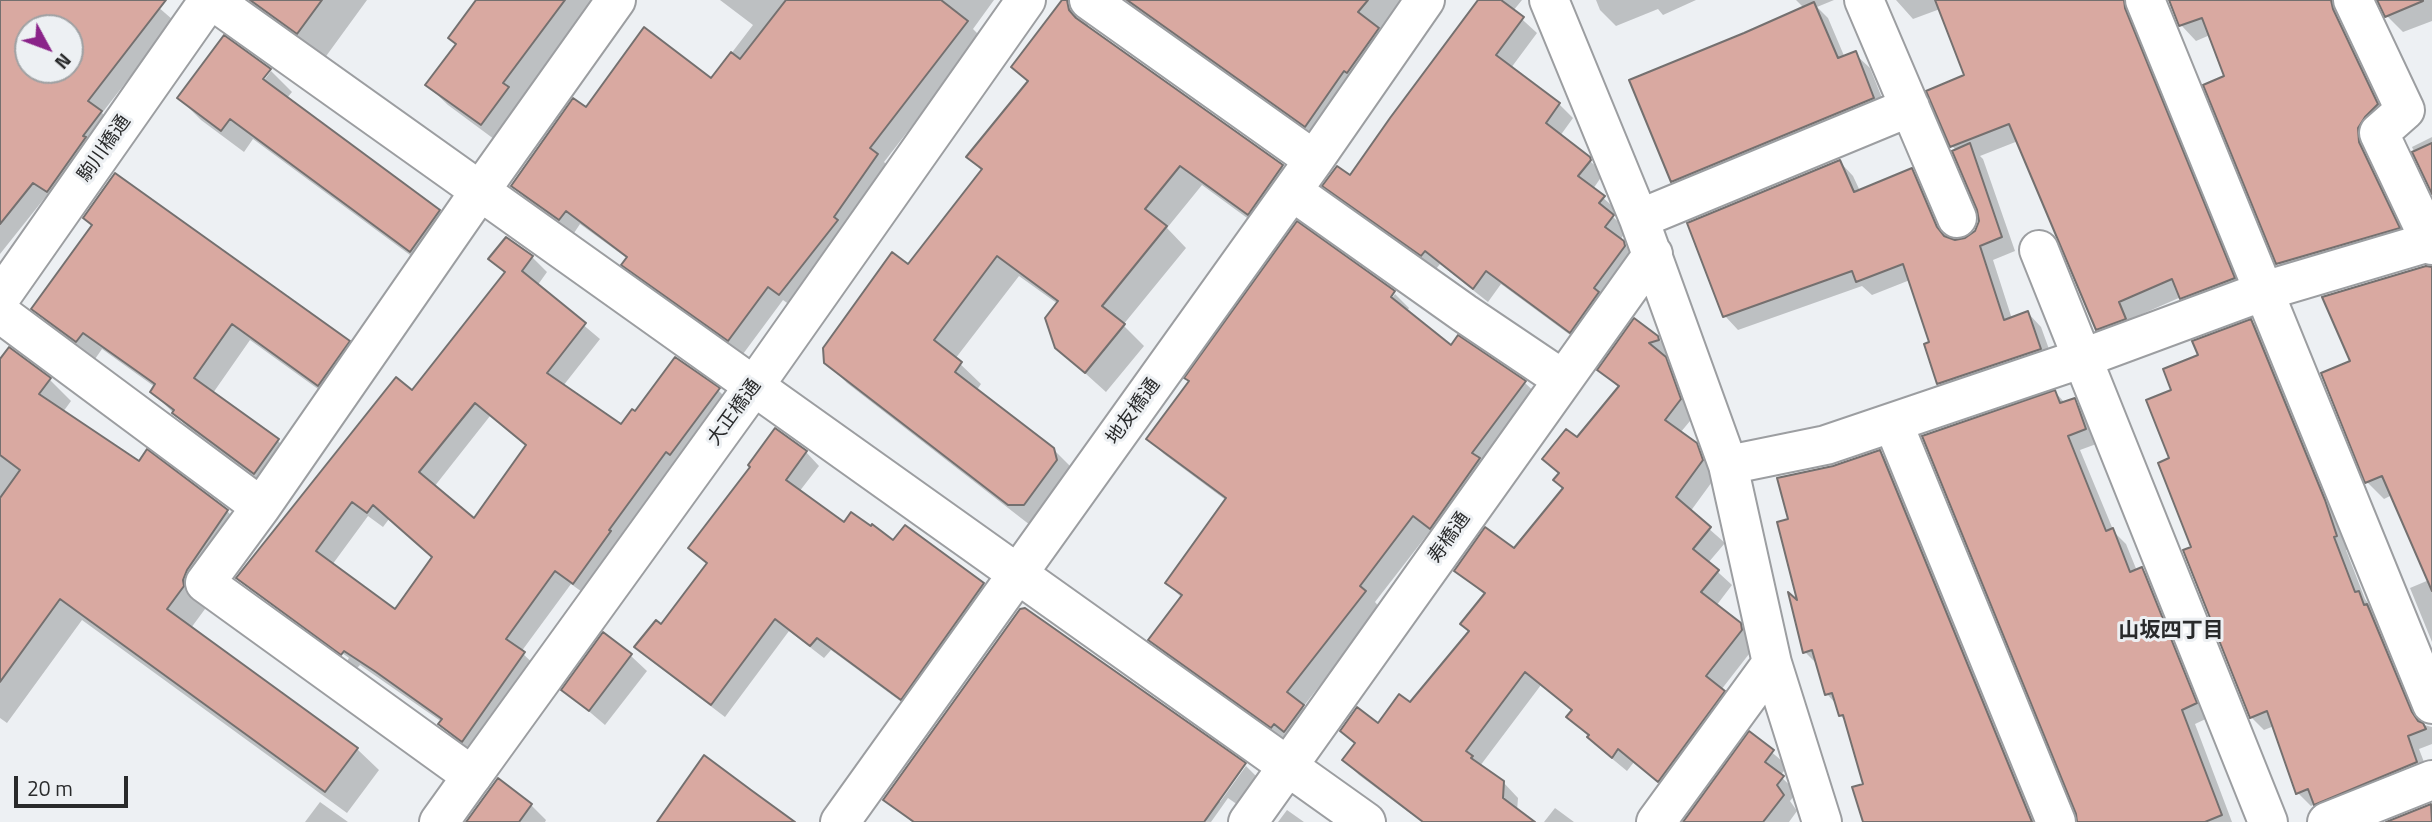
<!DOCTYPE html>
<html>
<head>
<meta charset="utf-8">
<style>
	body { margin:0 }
	#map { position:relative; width:2432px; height:822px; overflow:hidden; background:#edf0f3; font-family:"Titillium Web",sans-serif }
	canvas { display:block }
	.north { position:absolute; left:14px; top:14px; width:70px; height:70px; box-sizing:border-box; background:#edf0f3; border:2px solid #9fa1a3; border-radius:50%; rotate:131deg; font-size:19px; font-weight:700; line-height:28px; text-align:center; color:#292a2b }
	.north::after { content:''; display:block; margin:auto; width:24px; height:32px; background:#8a2389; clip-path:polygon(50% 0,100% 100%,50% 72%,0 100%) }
	.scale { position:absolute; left:14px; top:776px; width:114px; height:32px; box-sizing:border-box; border:4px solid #292a2b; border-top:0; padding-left:9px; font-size:21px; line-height:24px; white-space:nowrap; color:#292a2b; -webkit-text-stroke:5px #edf0f3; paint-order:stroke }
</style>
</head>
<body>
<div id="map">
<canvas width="2432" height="822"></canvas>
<div class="north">N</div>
<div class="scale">20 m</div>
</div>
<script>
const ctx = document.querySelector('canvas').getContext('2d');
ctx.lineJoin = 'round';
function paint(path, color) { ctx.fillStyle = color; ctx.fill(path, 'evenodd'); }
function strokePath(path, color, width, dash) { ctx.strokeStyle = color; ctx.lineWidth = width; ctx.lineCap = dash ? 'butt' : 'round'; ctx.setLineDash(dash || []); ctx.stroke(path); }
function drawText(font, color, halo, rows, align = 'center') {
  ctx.font = font + ' "Titillium Web","Noto Sans JP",sans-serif'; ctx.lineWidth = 6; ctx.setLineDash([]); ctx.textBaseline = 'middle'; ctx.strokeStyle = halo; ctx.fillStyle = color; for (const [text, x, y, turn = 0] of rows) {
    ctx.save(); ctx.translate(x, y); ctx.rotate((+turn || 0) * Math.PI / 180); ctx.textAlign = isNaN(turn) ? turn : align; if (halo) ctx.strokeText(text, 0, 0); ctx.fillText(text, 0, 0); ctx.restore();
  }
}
paint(new Path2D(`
	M0 0H150L180 26 158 41 102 113 115 126 61 205 47 195 0 254ZM28 28H70V70H28Z
	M248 0H367L324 59 265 17Z
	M478 0H601L502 145 448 105 427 85 457 45Z
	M720 0H994L973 29 981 37 884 162 891 169 794 308 783 300 743 354 638 279 624 265 628 259 580 224 574 233 527 200 513 186 586 109 711 80 753 25Z
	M1065 0H1077L1087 20 1089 29 1282 166 1303 187 1269 234 1202 185 1167 228 1186 248 1123 325 1144 346 1106 392 1056 347 1058 304 1019 276 955 359 981 384 976 391 1053 449 1074 470 1030 525 847 383 826 362 909 266 983 172 968 157 1029 83 1013 67Z
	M1124 0H1402L1379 30 1392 43 1320 139Z
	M1480 0H1522L1513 11 1537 33 1511 68 1559 104 1573 118 1560 136 1604 173 1593 189 1618 211 1613 217 1627 230 1620 240 1637 257 1585 346 1501 284 1488 302 1440 264 1436 269 1339 200 1325 186 1351 178Z
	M1596 0H1696L1663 15 1658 9 1616 26 1600 10Z
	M1796 0H1834L1817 7 1828 18 1845 58 1855 54 1870 68 1888 113 1687 195 1673 181 1804 8Z
	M1896 0H2146L2249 294 2197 313 2181 297 2133 318 2140 334 2113 344 2098 329 2018 141 1980 156 1983 159 2015 251 1993 260 2012 319 2028 313 2041 327 2054 363 1953 397 1939 383 1932 343 1910 280 1872 295 1862 286 1738 330 1725 316 1840 162 1853 176 1860 191 1911 170 1925 184 1949 239 1955 242 1966 240 1976 232 1980 222 1979 210 1957 151 1952 146 1966 76 1940 9 1913 19Z
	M2171 0H2353L2392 120 2414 243 2293 279 2278 263 2205 85 2226 77 2210 35 2196 41 2181 25Z
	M2379 0H2432V21L2403 32 2387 16Z
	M224 38 271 71H267L257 85 259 87 271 71 292 92 287 98 439 211 461 233 433 272 253 139 244 152 201 120 179 98Z
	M2432 137V190L2412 147Z
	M125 182 349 342 366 360 336 402 250 340 213 393 278 441 295 458 272 491 192 431 152 392 155 387 102 349 95 359 51 327 34 309Z
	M507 239 532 257 547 272 537 286 600 339 563 386 621 427 635 413 718 390 733 405 589 597 571 584 521 652 539 669 477 755 455 739 440 724 442 722 360 665 357 668 253 593 347 661 349 658 253 588V592L238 578 413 392 506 274 491 258ZM490 416 527 447 474 521 434 487ZM368 516 383 527 389 519 434 558 395 612 332 565Z
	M2432 267V642L2410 588 2429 580 2392 495 2384 499 2367 482 2352 362Z
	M1392 292 1387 305 1395 294 1409 308 1407 311 1452 347 1459 338 1525 383 1541 398 1446 543 1430 531 1375 602 1380 608 1303 707 1318 722 1288 742 1166 655 1151 640 1182 598 1167 583 1227 501 1164 454 1149 439Z
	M2251 321 2264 334 2349 549 2346 550 2365 599 2380 619 2424 725 2432 727V744L2419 749 2429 775 2326 812 2317 803 2311 806 2298 793 2274 726 2264 730 2251 717 2193 548 2172 459 2174 391 2200 356Z
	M1657 337 1672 352 1673 354 1664 358 1680 373 1695 415 1680 433 1711 460 1717 475 1690 512 1725 543 1708 563 1732 585 1716 606 1740 624 1755 639 1756 645 1721 690 1738 707 1674 795 1634 762 1627 771 1604 752 1569 717 1573 711 1541 685 1480 766 1503 782 1518 798 1517 811 1532 822H1434L1416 807 1411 814 1359 775 1344 760 1356 745 1342 731 1378 725 1410 704 1471 632 1485 595 1456 571 1514 551 1564 489 1560 475 1544 459 1577 439 1619 388 1600 370Z
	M0 362 49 379 71 401 63 412 139 464 227 511 249 533 204 603 205 609 191 628 357 749 379 770 347 813 82 620 7 723 0 718Z
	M2055 392 2065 403 2074 400 2088 414 2099 443 2080 450 2114 532 2126 544 2137 571 2142 569 2156 583 2210 717 2195 724 2232 822H2079Z
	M806 452 819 466 799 492 844 524 894 543 905 527 983 584 997 597 915 712 831 650 824 658 789 631 725 717 650 660 637 647 661 626 708 565 690 548Z
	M1880 452 1894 466 2039 822H1864L1866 785 1846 721 1840 715 1837 705 1827 694 1819 666 1805 652 1790 520 1833 467Z
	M603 635 631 656 647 671 605 725 564 690Z
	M1750 734 1788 766 1780 776 1797 792 1790 801 1797 811 1789 822H1685Z
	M1246 766 1257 777 1238 805 1228 798 1211 822H912L885 799H1218L1220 802Z
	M320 802 348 822H305Z
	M531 805 546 820 545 822H468Z
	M1555 808 1574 822H1544Z
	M1287 810 1304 822H1278Z`), '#0003');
const building = new Path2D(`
	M0 0H166L88 101 102 111 83 136 86 137 47 192 33 183 0 224ZM28 28H70V70H28Z
	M250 0H322L297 34Z
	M476 0H565L503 83 509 87 481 125 425 85 456 44 448 38Z
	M786 0H941L968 21 870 148 878 154 834 217 838 220 779 295 768 287 728 341 621 265 627 257 566 211 559 220 511 186 573 98 586 107 644 27 711 78 731 52 740 59Z
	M1062 0H1067L1069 10 1076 18 1283 165 1248 215 1180 166 1145 209 1167 226 1102 306 1125 324 1085 373 1055 348 1045 318 1058 301 997 256 934 340 962 362 955 372 1054 448 1057 460 1024 505H1008L824 363 823 348 892 252 908 264 982 169 966 157 1028 81 1011 67Z
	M1127 0H1368L1358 12 1379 28 1347 73 1344 71 1305 127Z
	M1478 0H1501L1524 17 1496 55 1560 103 1546 123 1590 157 1591 160 1578 176 1605 196 1599 203 1614 215 1605 227 1624 241 1625 246 1594 288 1599 292 1570 333 1486 271 1473 289 1425 251 1421 256 1322 186 1337 166 1350 175 1390 118Z
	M1935 0H2124L2125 8 2235 278 2180 299 2172 279 2119 302 2126 319 2096 330 2009 124 1950 147 1926 91 1964 75Z
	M2169 0H2331L2333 9 2378 104 2365 117 2358 128 2359 142 2400 228 2276 264 2203 85 2224 76 2202 18 2179 26Z
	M2377 0H2423V1L2385 17Z
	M1814 2 1838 58 1856 51 1874 98 1671 182 1629 80 1744 33Z
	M224 35 271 69 263 79 440 210 410 252 230 119 221 131 177 98Z
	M1970 143 2002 237 1980 246 2004 320 2028 311 2041 349 1937 384 1924 344 1929 342 1903 264 1856 282 1852 271 1723 317 1687 223 1840 160 1854 192 1912 168 1937 227 1944 236 1955 240 1965 238 1975 231 1979 221 1977 210 1952 151Z
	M2432 143V194L2412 152Z
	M115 173 350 341 318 386 232 324 194 378 279 439 254 474 172 413 174 410 150 392 155 384 83 333 76 342 31 309 92 225 83 218Z
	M1297 221 1395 291 1391 297 1451 345 1458 335 1526 381 1472 453 1480 458 1430 529 1413 516 1360 586 1366 591 1287 692 1304 705 1284 732 1274 724 1271 728 1148 640 1182 595 1165 583 1226 498 1146 439 1189 381 1184 378Z
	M506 237 533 256 522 271 586 323 547 373 621 424 632 409 635 411 675 357 720 388 670 455 666 452 609 530 611 531 573 584 555 571 506 639 525 652 462 742 438 724 442 719 376 672 344 651 341 655 236 578 396 377 412 390 505 272 488 259ZM475 403 526 445 474 518 419 472ZM352 502 367 513 373 505 432 557 395 609 316 551Z
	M2426 266 2432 267V591L2382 476 2365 483 2321 373 2350 361 2322 297Z
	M1634 318 1658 336 1659 340 1649 343 1666 357 1681 399 1665 420 1697 443 1703 460 1676 497 1711 527 1693 549 1719 570 1701 592 1741 623 1742 630 1706 676 1725 691 1658 782 1618 749 1612 758 1587 737 1589 735 1566 717 1572 710 1525 672 1466 751 1473 756 1471 758 1504 781 1503 798 1535 822H1423L1342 760 1355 743 1340 731 1357 707 1378 723 1399 694 1410 702 1469 631 1460 624 1485 593 1454 571 1485 527 1514 548 1563 488 1553 480 1559 473 1542 459 1566 429 1577 437 1619 386 1597 370Z
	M2251 319 2325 500 2337 536 2334 537 2355 592 2359 591 2364 605 2367 604 2412 712 2418 721 2423 723 2426 729 2408 736 2417 762 2314 805 2308 789 2296 794 2267 711 2250 718 2183 550 2191 547 2158 463 2169 458 2146 400 2171 390 2163 369 2198 355 2192 341Z
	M9 347 51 378 39 394 139 461 147 449 228 510 187 570 183 580 184 586 167 609 358 748 325 792 60 599 0 682V498L20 470 0 455V359Z
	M2055 390 2060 403 2075 398 2086 429 2068 436 2106 531 2113 528 2130 572 2142 567 2197 703 2182 710 2222 815 2205 822H2077L2076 814 1922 436Z
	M775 428 807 451 786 480 844 522 851 512 871 526 872 524 893 540 905 525 984 583 901 700 817 638 810 646 775 619 711 705 634 647 656 620 661 624 707 563 688 548 750 467 748 465Z
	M1880 450 2032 822H1863L1852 787 1863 784 1843 715 1839 716 1832 693 1825 695 1812 650 1803 653 1788 592 1797 600 1777 522 1788 519 1777 478 1833 466Z
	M1025 608 1246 763 1204 822H914L883 800 1020 609Z
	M603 632 632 654 589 711 561 690Z
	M1749 731 1774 750 1765 762 1784 776 1777 785 1784 795 1763 822H1683Z
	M704 755 751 790 795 822H657Z
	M498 778 532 804 519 822H466Z
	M2431 804 2432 822H2386Z`);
paint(building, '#d9a9a1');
strokePath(building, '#74706f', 2);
const minor = new Path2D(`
	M212 0 1366 822
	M1089 0 1314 160
	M1549 0 1639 219 1728 465 1772 663 1822 822
	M1864 0 1957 218
	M2145 0 2432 704
	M2353 0 2405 110 2379 133 2432 245
	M1292 191 1464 313 1562 379
	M1639 219 1910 107
	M2039 250 2268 822
	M0 298 209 0
	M0 313 261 507
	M1893 423 2056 822
	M1728 465 1826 445 2083 358 2264 291 2429 242
	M439 822 472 776 205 583 261 507 480 191 616 0
	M840 822 1314 160 1425 0
	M1248 822 1653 254
	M1656 822 1772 663
	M2327 822 2432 780`);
const tertiary = new Path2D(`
	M472 776 754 386 1026 0`);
strokePath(minor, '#9c9ea1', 42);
strokePath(tertiary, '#9c9ea1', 42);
strokePath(minor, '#fff', 38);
strokePath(tertiary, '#fff', 38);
drawText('19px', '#292a2b', '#edf0f3', [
	["駒川橋通",105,149,-55],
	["地友橋通",1134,412,-54],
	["大正橋通",735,413,-54],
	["寿橋通",1450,538,-55]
]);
drawText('bold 21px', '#292a2b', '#edf0f3', [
	["山坂四丁目",2171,632]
]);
</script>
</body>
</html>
